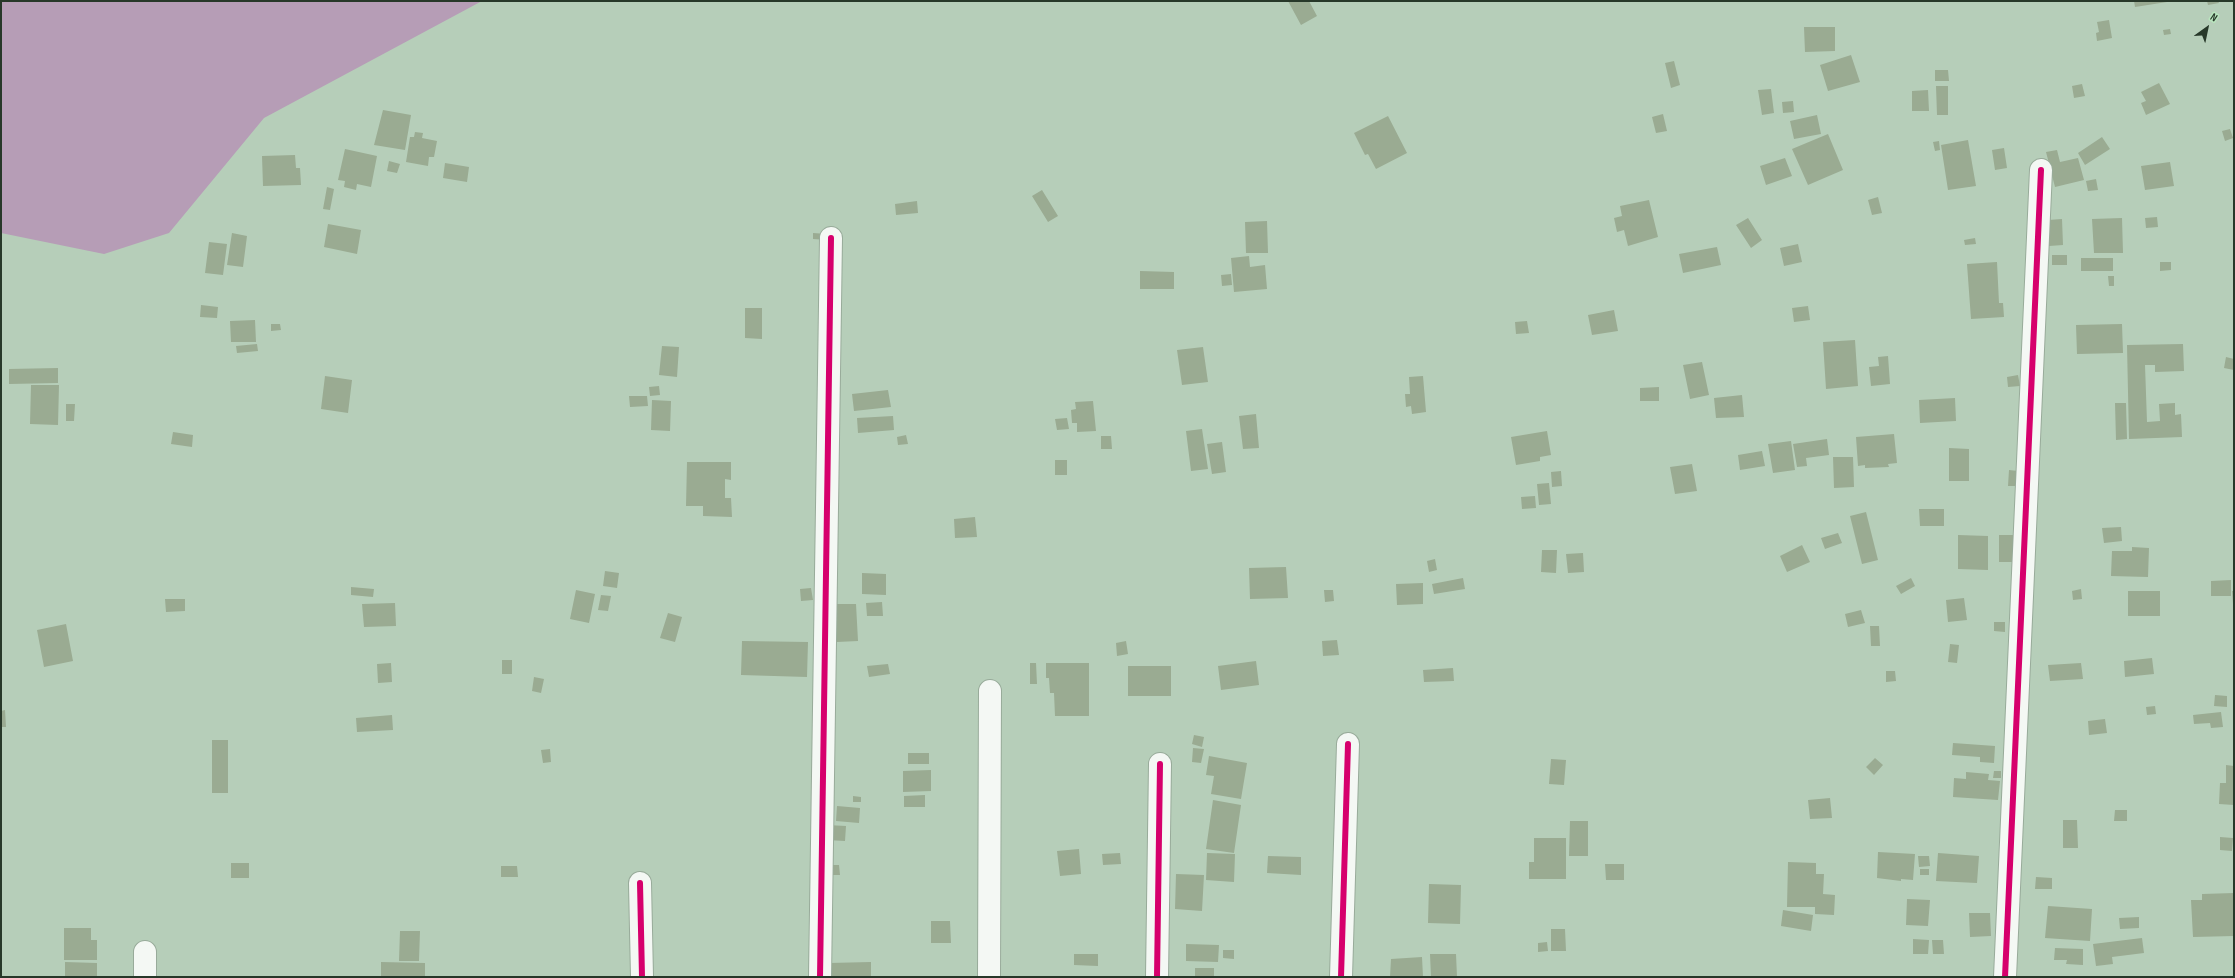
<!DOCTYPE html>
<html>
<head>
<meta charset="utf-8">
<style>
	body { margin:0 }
	#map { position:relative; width:2235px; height:978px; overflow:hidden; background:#b6ceb9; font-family:"Sofia Sans Condensed",sans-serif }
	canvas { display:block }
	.frame { position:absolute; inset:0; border:2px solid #273829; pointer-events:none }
	.north { position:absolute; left:2187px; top:8px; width:40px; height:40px; -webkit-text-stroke:3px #b9e5be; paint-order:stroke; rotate:33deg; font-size:11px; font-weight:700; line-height:16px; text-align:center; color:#273829 }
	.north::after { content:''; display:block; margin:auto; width:14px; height:18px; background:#273829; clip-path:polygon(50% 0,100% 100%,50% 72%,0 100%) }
</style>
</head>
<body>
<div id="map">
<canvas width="2235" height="978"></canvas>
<div class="frame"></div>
<div class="north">N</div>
</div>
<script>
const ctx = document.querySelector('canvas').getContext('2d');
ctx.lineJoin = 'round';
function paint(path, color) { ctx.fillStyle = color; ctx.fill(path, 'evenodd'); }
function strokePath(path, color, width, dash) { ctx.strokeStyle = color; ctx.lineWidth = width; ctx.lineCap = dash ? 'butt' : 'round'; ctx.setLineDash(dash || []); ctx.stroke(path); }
paint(new Path2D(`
	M1 1H482L264 118 169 233 104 254 1 233Z`), '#b69db6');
paint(new Path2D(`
	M1288 1H1309L1317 16 1301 25Z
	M2134 1H2167V2L2135 7Z
	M2207 1H2218L2219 3 2208 5Z
	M2109 20 2112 38 2097 41 2096 33 2099 32 2097 22Z
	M1804 27H1835V51L1805 52Z
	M2170 29 2171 34 2164 35 2163 30Z
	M1851 55 1860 82 1828 91 1820 65Z
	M1674 61 1680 85 1671 88 1665 63Z
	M1935 70H1948L1949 81H1935Z
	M2159 83 2170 104 2146 115 2141 103 2146 101 2141 92Z
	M2082 84 2085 96 2074 98 2072 86Z
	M1936 86H1948V115H1937Z
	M1771 89 1774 113 1762 115 1758 90Z
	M1928 90 1929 111H1912V91Z
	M1793 101 1794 112 1783 113 1782 102Z
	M383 110 411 115 405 150 374 145Z
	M1663 114 1667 131 1656 133 1652 117Z
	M1817 115 1821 134 1794 139 1790 121Z
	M1388 116 1407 153 1376 169 1368 154 1365 155 1354 133Z
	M2230 129 2233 138 2225 141 2222 131Z
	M415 132 423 133 422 138 437 141 434 157H429L428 166 406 162 410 137H414Z
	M1828 134 1843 170 1808 185 1792 149Z
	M2102 137 2110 149 2085 165 2078 153Z
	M1968 140 1976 186 1948 190 1941 145Z
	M1939 141 1940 150 1935 151 1933 142Z
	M2004 148 2007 168 1995 170 1992 150Z
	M345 149 377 156 371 187 357 184 356 190 344 187 345 181 338 180Z
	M2057 150 2060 162 2078 158 2084 180 2055 187 2046 152Z
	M295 155 296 168H300L301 185 263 186 262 156Z
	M1785 158 1792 176 1766 185 1760 166Z
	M389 161 400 164 397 173 387 171Z
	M2170 162 2174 186 2145 190 2141 166Z
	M445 163 469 167 467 182 443 178Z
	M2096 179 2098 190 2088 191 2086 181Z
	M327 187 334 189 330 210 323 209Z
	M1042 190 1058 216 1048 222 1032 196Z
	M1878 197 1882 213 1872 215 1868 200Z
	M1649 200 1658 237 1628 246 1624 230 1617 232 1614 218 1622 216 1620 206Z
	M917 201 918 213 896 215 895 204Z
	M2157 217 2158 227 2146 228 2145 218Z
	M1748 218 1762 240 1751 248 1736 225Z
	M2122 218 2123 253H2094L2092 219Z
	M2062 219 2063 245 2049 246 2048 220Z
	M1267 221 1268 253H1246L1245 222Z
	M328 224 361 230 357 254 324 247Z
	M232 233 247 236 243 267 227 265Z
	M813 233 827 234V240L813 239Z
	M1975 238 1976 244 1965 245 1964 240Z
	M209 242 227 244 223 275 205 273Z
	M1798 244 1802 262 1784 266 1780 248Z
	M1717 247 1721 265 1683 273 1679 254Z
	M2052 255H2067V265H2052Z
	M1249 256 1250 267 1265 265 1267 289 1234 292 1231 258Z
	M2081 258H2113V271H2081Z
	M1997 262 1999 303H2003L2004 317 1971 319 1967 264Z
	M2160 262H2171V270L2160 271Z
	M1140 271 1174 272V289H1140Z
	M1231 274 1232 285 1222 286 1221 275Z
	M2108 276H2114V286H2109Z
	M201 305 218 307 217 318 200 317Z
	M1808 306 1810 320 1794 322 1792 308Z
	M745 308H762V339L745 338Z
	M1614 310 1618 331 1592 335 1588 315Z
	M255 320 256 342H231L230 321Z
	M1527 321 1529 333 1516 334 1515 322Z
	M271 324H280L281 330 271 331Z
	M2122 324 2123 353 2077 354 2076 325Z
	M1855 340 1858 386 1826 389 1823 342Z
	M257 344 258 351 237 353 236 346Z
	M2183 344 2184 371 2155 372V365H2145L2147 422 2160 421 2159 404 2175 403V415L2181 414 2182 437 2129 439 2127 345Z
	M662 346 679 347 677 377 659 375Z
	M1203 347 1208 382 1182 385 1177 350Z
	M1888 356 1890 384 1871 386 1869 367 1879 366 1878 357Z
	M2226 357 2234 359V370L2224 368Z
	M1702 362 1709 395 1690 399 1683 365Z
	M58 368V383L9 384V369Z
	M2018 375 2020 386 2008 387 2007 377Z
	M325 376 352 380 348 413 321 409Z
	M1423 376 1426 412 1412 414 1411 406 1406 407 1405 394H1410L1409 377Z
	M31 385H59L58 425 30 424Z
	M659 386 660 395 650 396 649 387Z
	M1659 387V401H1640V388Z
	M888 390 891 407 854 411 852 394Z
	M1742 395 1744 417 1716 418 1714 398Z
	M629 396H647L648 406 630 407Z
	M1955 398 1956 421 1920 423 1919 400Z
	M652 400 671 401 670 431 651 430Z
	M1093 401 1096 431 1077 432V423H1072L1071 410 1076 409 1075 402Z
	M2115 403H2126L2127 439 2116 440Z
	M66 404H75L74 421H66Z
	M1256 414 1259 448 1243 449 1239 416Z
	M893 416 894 430 858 433 857 418Z
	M1067 418 1069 429 1057 430 1055 419Z
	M1202 429 1208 469 1191 471 1186 431Z
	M1547 431 1551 455 1540 457V461L1516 465 1511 437Z
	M173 432 193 435 192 447 171 444Z
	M1894 434 1897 463 1888 464 1889 467 1865 468V465L1858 466 1856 437Z
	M906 435 908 444 898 445 897 437Z
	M1101 436H1111L1112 449H1101Z
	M1827 439 1829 455 1806 458 1807 466 1797 467 1793 444Z
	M1791 441 1795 470 1773 473 1768 444Z
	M1222 442 1226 472 1212 474 1207 444Z
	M1949 448 1969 449V481H1949Z
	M1762 451 1765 466 1740 470 1738 455Z
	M1833 457H1853L1854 487 1834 488Z
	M1055 460H1067V475H1055Z
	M687 462H731V480L725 479V498H731L732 517 703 516V506H686Z
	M1692 464 1697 491 1675 494 1670 467Z
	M2009 470 2018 471 2017 486H2008Z
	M1561 471 1562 486 1552 487 1551 472Z
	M1549 483 1551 504 1539 505 1537 484Z
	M1535 496 1536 508 1522 509 1521 497Z
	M1919 509H1944V526H1920Z
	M1866 512 1878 560 1862 564 1850 516Z
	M975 517 977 537 955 538 954 519Z
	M2121 527 2122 541 2104 543 2102 528Z
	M1838 533 1842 543 1825 549 1821 538Z
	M1958 535 1988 536V570L1958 569Z
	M1999 535H2013V562H1999Z
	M1802 545 1810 562 1787 572 1780 556Z
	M2132 547 2149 548 2148 577 2111 576 2112 551H2132Z
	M1542 550H1557L1556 573 1541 572Z
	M1583 553 1584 572 1568 573 1566 554Z
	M1435 559 1437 570 1429 572 1427 561Z
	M1286 567 1288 598 1250 599 1249 568Z
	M605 571 619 573 617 588 603 586Z
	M862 573 886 574V595L862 594Z
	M1463 578 1465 589 1434 594 1432 584Z
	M1911 578 1915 586 1901 594 1896 586Z
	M2231 580V596H2211V581Z
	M1423 583V604L1397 605 1396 584Z
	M351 587 374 589 373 597 351 595Z
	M811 588 813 600 801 601 800 589Z
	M2081 589 2082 599 2073 600 2072 591Z
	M576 590 595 594 589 623 570 619Z
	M1324 590H1333L1334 601 1325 602Z
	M2128 591H2160V616H2128Z
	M2232 591H2234V604H2233Z
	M601 595 611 596 608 611 598 610Z
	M1964 598 1967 620 1948 622 1946 600Z
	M165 599H185V611L166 612Z
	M882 602 883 616H867L866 603Z
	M395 603 396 626 364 627 362 604Z
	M836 604H856L858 641 837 642Z
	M1861 610 1865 623 1848 627 1845 614Z
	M668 613 682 617 675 642 660 638Z
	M1994 622H2005V632L1994 631Z
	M66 624 73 661 44 667 37 630Z
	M1870 626H1879L1880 646H1871Z
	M1337 640 1339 655 1323 656 1322 641Z
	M742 641 808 642 807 677 741 675Z
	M1126 641 1128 654 1117 656 1116 643Z
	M1950 644 1959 645 1957 663 1948 662Z
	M2152 658 2154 674 2125 677 2124 661Z
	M502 660H512V674H502Z
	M1256 661 1259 685 1221 690 1218 666Z
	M391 663 392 682 378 683 377 664Z
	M1030 663H1036L1037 684H1030Z
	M1046 663H1089V716H1055L1054 693H1050L1049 678H1046Z
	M2081 663 2083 679 2050 681 2048 665Z
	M888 664 890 674 869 677 867 666Z
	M1128 666H1171V696H1128Z
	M1453 668 1454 681 1424 682 1423 670Z
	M1886 671H1895L1896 681 1886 682Z
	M534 677 544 679 541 693 532 691Z
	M2215 695 2227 696V707L2214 706Z
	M2155 706 2156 714 2147 715 2146 707Z
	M5 710 6 727H1V711Z
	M2221 712 2223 727 2211 728 2210 723 2194 724 2193 715Z
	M392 715 393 730 357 732 356 718Z
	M2105 719 2107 733 2089 735 2088 721Z
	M1194 735 1204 737 1202 747 1192 744Z
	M212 740H228V793H212Z
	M1953 743 1995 746 1994 763 1980 762V757L1952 755Z
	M1193 748 1204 749 1201 763 1192 762Z
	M550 749 551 762 543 763 541 750Z
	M908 753H929V764H908Z
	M1209 756 1247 763 1241 799 1211 794 1214 776 1206 775Z
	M1875 758 1883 765 1874 775 1866 767Z
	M1551 759 1566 760 1564 785 1549 784Z
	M2226 765 2234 766V805L2219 804 2220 783H2226Z
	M931 770V791L903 792V771Z
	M1994 771H2001V778H1993Z
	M1966 772 1989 774 1988 780 2000 781 1998 800 1953 797 1954 778 1966 779Z
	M925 795V807H904V796Z
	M853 796 861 797V802H853Z
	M1830 798 1832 818 1810 819 1808 800Z
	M1213 800 1241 805 1234 853 1206 849Z
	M837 806 860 808 859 823 836 821Z
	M2115 810H2127V821H2114Z
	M2063 820H2077L2078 848H2063Z
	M1570 821H1588V856H1569Z
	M827 825 846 826 845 841 827 840Z
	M2220 837 2233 838 2232 851 2220 850Z
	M1534 838H1566V879H1529V862H1534Z
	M1079 849 1081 874 1060 876 1057 851Z
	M1878 852 1915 854 1913 880 1901 879V881L1877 878Z
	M1120 853 1121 864 1103 865 1102 854Z
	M1207 853 1235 854 1234 882 1206 880Z
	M1938 853 1979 856 1977 883 1936 881Z
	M1268 856 1301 857V875L1267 873Z
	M1918 856H1929L1930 866 1919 867Z
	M1788 862 1816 863V874H1824L1823 894 1835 895 1834 915 1815 914V907H1787Z
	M231 863H249V878H231Z
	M1605 864H1624V880H1606Z
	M828 865H839L840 875H829Z
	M501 866H517L518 877H501Z
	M1920 869H1929V875H1920Z
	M1176 874 1204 875 1202 911 1175 909Z
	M2036 877 2052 878V889H2035Z
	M1429 884 1461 885 1460 924 1428 923Z
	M2234 893V936L2193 937 2191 900H2202V894Z
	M1907 899 1930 900 1928 926 1906 925Z
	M2048 906 2092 909 2090 941 2045 938Z
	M1783 910 1813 915 1811 931 1781 926Z
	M1969 913H1990L1991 936 1970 937Z
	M2139 917V928L2120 929 2119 918Z
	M931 921H950L951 943H931Z
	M64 928H91V940H97V960H64Z
	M1551 929H1565L1566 951H1551Z
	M400 931H420L419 961H399Z
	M2142 938 2144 953 2112 957 2113 964 2096 966 2093 944Z
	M1913 939 1929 940 1928 954H1913Z
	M1932 940H1943L1944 954H1933Z
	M1547 942 1548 951 1538 952V943Z
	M1186 944 1219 945 1218 962 1186 961Z
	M2055 948 2083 949V965L2066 964 2067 960H2054Z
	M1223 950H1234V959L1223 958Z
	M1074 954H1098V966L1074 965Z
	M1430 954H1456L1457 977H1431Z
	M1422 957 1423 977H1390L1391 959Z
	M65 962 97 963V977H65Z
	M381 962 425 963V977H381Z
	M871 962V976H829V963Z
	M1195 968H1214V977H1195Z`), '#9aab92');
const minor = new Path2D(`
	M640 883 642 977
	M145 952V977
	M820 977 831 238
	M989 977 990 691
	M1157 977 1160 764
	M1341 977 1348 744
	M2005 977 2041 170`);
strokePath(minor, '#98ab9a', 24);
strokePath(minor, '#f4f8f4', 22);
strokePath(new Path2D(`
	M640 883 642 977
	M820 977 831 238
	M1157 977 1160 764
	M1341 977 1348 744
	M2005 977 2041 170`), '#d6006c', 6);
</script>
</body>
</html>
